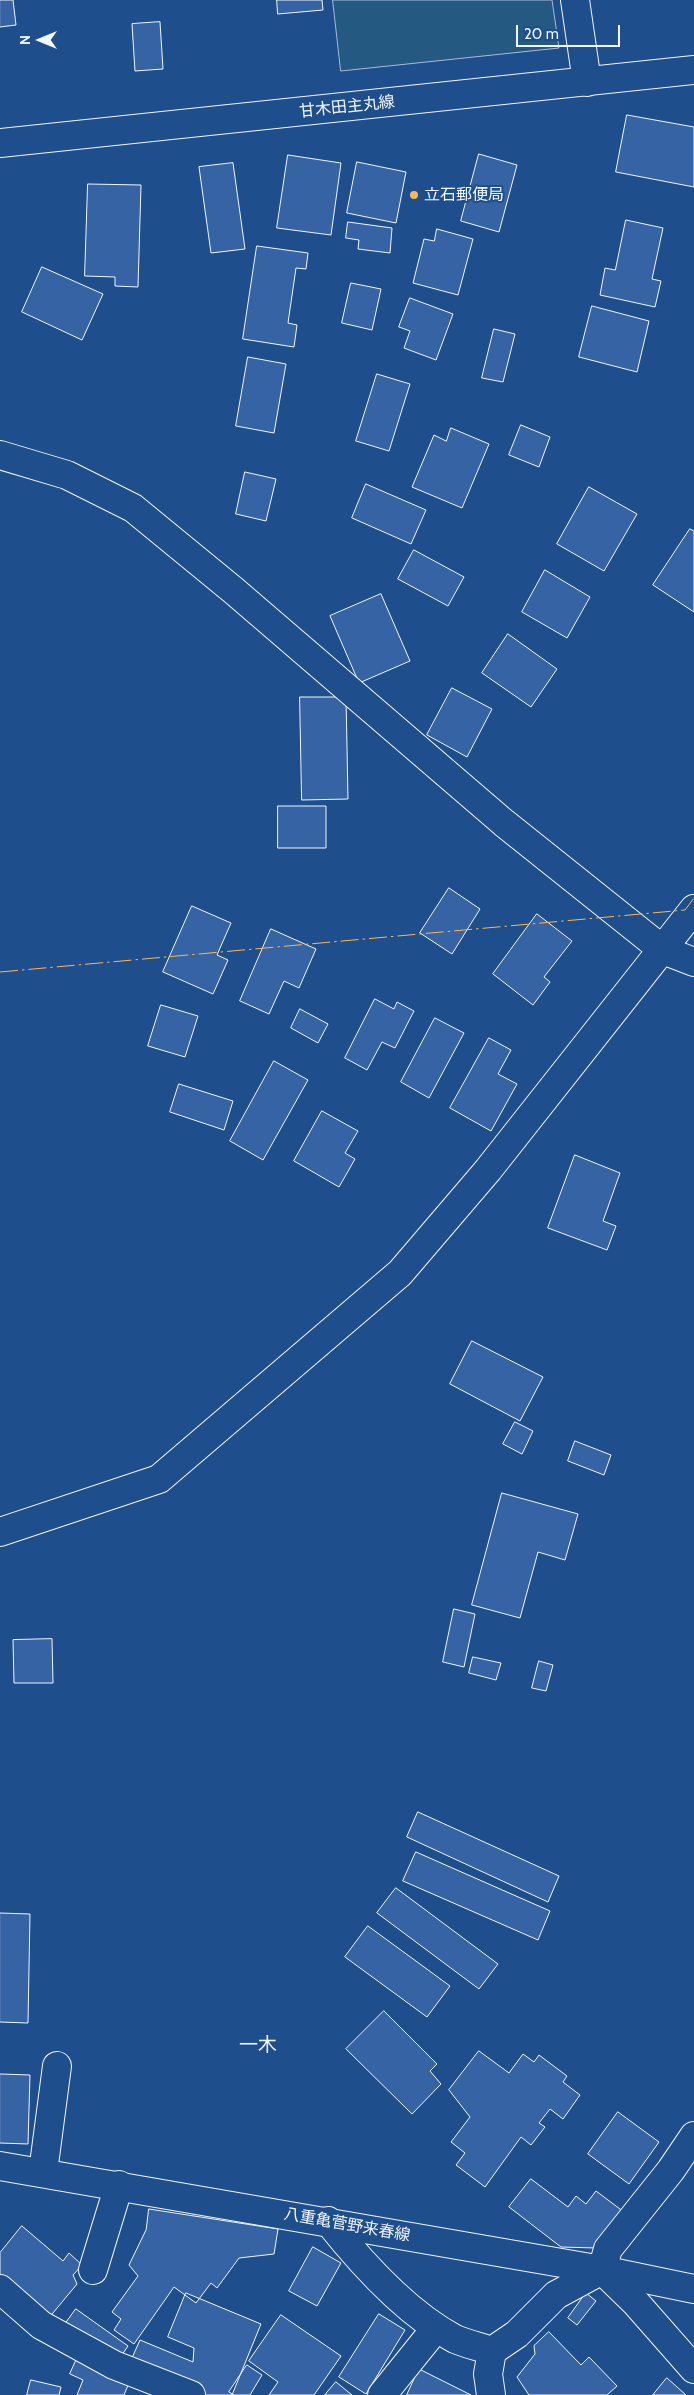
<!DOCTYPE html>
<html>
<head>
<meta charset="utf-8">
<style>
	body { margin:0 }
	#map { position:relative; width:694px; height:2395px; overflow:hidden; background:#1f4e8c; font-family:Cabin,sans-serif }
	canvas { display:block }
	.north { position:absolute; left:15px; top:15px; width:50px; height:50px; -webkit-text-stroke:4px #1f4e8c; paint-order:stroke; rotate:270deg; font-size:14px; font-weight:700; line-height:20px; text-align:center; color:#f2f6ff }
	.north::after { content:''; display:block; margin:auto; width:18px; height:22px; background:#f2f6ff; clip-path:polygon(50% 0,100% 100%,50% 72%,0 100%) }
	.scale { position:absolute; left:516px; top:25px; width:104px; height:22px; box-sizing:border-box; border:2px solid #f2f6ff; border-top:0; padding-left:6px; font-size:15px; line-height:18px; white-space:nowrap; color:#f2f6ff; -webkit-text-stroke:4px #1f4e8c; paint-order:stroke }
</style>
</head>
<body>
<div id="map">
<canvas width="694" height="2395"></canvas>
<div class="north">N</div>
<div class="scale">20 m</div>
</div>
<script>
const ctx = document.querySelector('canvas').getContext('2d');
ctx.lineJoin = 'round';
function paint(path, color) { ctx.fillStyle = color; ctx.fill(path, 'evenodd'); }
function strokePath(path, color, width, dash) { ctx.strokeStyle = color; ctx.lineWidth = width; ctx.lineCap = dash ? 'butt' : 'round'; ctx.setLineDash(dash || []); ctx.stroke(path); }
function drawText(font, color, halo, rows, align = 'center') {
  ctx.font = font + ' Cabin,"Noto Sans JP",sans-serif'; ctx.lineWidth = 4; ctx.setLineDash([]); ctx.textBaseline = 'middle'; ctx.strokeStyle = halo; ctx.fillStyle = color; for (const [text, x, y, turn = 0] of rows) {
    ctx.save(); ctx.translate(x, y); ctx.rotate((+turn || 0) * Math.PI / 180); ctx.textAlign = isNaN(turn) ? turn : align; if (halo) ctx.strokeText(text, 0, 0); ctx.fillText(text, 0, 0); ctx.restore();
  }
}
const green = new Path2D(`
	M333 0H552L559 48 341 71Z`);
paint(green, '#245a82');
strokePath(green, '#a8bbd7', 1);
const building = new Path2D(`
	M0 0H13L16 25 0 27Z
	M277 0H322L323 10 278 14Z
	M160 22 163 69 135 71 132 24Z
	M627 115 694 127V187L616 172Z
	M479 154 517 165 499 232 461 221Z
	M288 155 341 163 331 235 277 228Z
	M357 162 406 172 396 223 347 213Z
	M233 163 245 249 211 253 199 167Z
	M88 184 141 185 138 287 115 286V277L85 276Z
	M626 220 663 228 652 279 661 281 655 307 600 295 605 268 615 270Z
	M348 222 392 228 390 253 358 249 359 240 346 238Z
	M437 229 473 239 458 295 413 283 424 239 434 241Z
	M257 246 308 253 306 269 296 268 288 323 297 325 294 347 243 339Z
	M42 267 103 294 82 340 22 312Z
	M351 283 381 289 372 330 342 323Z
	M410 298 453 314 436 360 404 348 410 331 399 327Z
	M592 306 649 321 637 372 579 357Z
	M494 329 515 334 503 382 482 378Z
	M248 357 286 364 274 433 236 426Z
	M377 374 410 384 389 451 356 441Z
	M521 425 550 437 539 467 509 455Z
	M451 428 489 444 462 508 412 487 434 435 446 441Z
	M245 472 276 479 266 521 236 514Z
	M366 484 426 510 411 544 352 518Z
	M589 487 637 514 604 571 557 544Z
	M690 529 694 531V612L653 585Z
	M414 550 464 577 448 606 398 579Z
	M545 570 590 597 567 638 522 612Z
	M381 594 410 661 359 683 330 616Z
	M508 634 557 669 531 707 482 673Z
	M452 688 492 709 467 757 427 735Z
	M300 697H346L348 799 302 800Z
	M278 806H326V848H278Z
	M449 888 480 909 452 954 420 933Z
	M192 906 231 923 217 955 228 960 213 994 163 972Z
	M537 914 572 941 544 977 550 982 533 1005 493 974Z
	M271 929 316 949 299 988 284 981 269 1014 240 1001Z
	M375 999 394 1009 397 1002 414 1011 395 1048 382 1042 367 1070 345 1058Z
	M161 1005 198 1016 185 1057 148 1046Z
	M300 1009 328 1024 318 1043 291 1028Z
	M435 1018 464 1033 429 1098 401 1082Z
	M489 1038 511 1050 498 1074 517 1084 491 1131 450 1108Z
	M274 1061 308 1080 263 1160 230 1141Z
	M179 1084 233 1101 224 1130 170 1112Z
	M322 1111 358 1131 345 1153 355 1159 339 1187 294 1161Z
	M575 1155 620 1173 603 1221 616 1226 607 1250 548 1228Z
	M472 1341 543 1377 520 1421 450 1384Z
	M515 1422 533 1431 522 1454 503 1444Z
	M575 1441 611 1455 604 1475 568 1461Z
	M502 1493 578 1514 565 1560 538 1552 520 1618 472 1605Z
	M454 1609 475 1614 464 1667 443 1662Z
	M52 1639 53 1683H14L13 1640Z
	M473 1657 501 1663 496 1680 469 1673Z
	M539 1661 553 1665 546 1691 532 1688Z
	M418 1812 559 1876 548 1902 407 1837Z
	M416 1852 550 1911 538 1940 403 1881Z
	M396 1888 498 1964 479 1989 377 1913Z
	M0 1913 30 1914 28 2023 0 2022Z
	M368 1926 450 1986 427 2017 345 1957Z
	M384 2011 437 2064 430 2071 441 2084 412 2114 346 2049Z
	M479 2051 509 2073 523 2054 534 2062 539 2055 567 2076 563 2082 580 2095 563 2119 550 2109 539 2123 545 2127 531 2145 521 2137 485 2187 456 2165 465 2153 451 2142 470 2117 449 2090Z
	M0 2074 30 2075 28 2144 0 2143Z
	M618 2112 659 2142 629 2184 588 2154Z
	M531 2179 568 2207 576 2196 586 2204 596 2191 624 2212 596 2248 561 2247 509 2207Z
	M149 2209 278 2229 274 2254 239 2258 217 2288 211 2283 196 2303 174 2287 134 2344 114 2330 121 2319 112 2312 138 2276 129 2265 146 2230Z
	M22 2226 63 2261 69 2253 82 2265 73 2275 77 2284 48 2319 0 2278V2253Z
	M313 2247 341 2263 317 2306 289 2291Z
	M186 2293 261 2324 232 2395H189L127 2369 140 2340 193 2362 194 2348 168 2337Z
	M586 2293 596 2301 577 2325 568 2318Z
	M76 2309 128 2346 115 2365 63 2327Z
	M379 2314 405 2330 366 2394 339 2377Z
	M281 2315 341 2356 314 2395H269L278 2382 249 2361Z
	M549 2332 581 2365 589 2357 617 2386 607 2395H529L517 2377 535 2354 534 2346Z
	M79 2354 131 2378 124 2395H77L83 2380 70 2374Z
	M247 2365 262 2375 250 2395H234L229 2392Z
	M419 2369 471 2395H407Z
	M667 2378 686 2395H653Z
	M31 2380 61 2387 59 2395H27Z
	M336 2382 352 2395H325Z`);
paint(building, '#3563a3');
strokePath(building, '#f2f6ff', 1);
const minor = new Path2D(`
	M575 0 587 82
	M0 455 67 475 133 508 233 590 504 823 663 950 694 962
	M0 1532 159 1479 400 1273 488 1170 694 909
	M43 2172 57 2066
	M328 2221C362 2264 406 2313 455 2339 467 2344 480 2347 492 2351
	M93 2270 119 2185
	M602 2270 636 2303 694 2369
	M0 2289 41 2325 114 2365 191 2395
	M382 2395 436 2328
	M491 2395 488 2374 492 2351 517 2334 556 2295 602 2270 608 2249 671 2170 694 2136`);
const secondary = new Path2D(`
	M0 2166 602 2270 694 2289`);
const primary = new Path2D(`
	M0 143 694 70`);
strokePath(minor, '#f2f6ff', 30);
strokePath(secondary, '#f2f6ff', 30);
strokePath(primary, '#f2f6ff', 30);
strokePath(minor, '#1f4e8c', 28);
strokePath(secondary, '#1f4e8c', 28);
strokePath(primary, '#1f4e8c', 28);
strokePath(new Path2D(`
	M0 972 685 910 694 898`), '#ffb74d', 1, [18, 4, 2.5, 4]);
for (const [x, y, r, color] of [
	[414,195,5,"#ffb74d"]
]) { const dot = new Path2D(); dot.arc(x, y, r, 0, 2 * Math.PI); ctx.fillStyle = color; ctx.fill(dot); strokePath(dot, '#1f4e8c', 2); }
drawText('16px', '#f2f6ff', '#1f4e8c', [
	["甘木田主丸線",347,107,-6],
	["八重亀菅野来春線",347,2225,10]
]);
drawText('16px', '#f2f6ff', '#1f4e8c', [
	["立石郵便局",424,195]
], 'left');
drawText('19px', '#f2f6ff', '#1f4e8c', [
	["一木",258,2045]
]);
</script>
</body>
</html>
